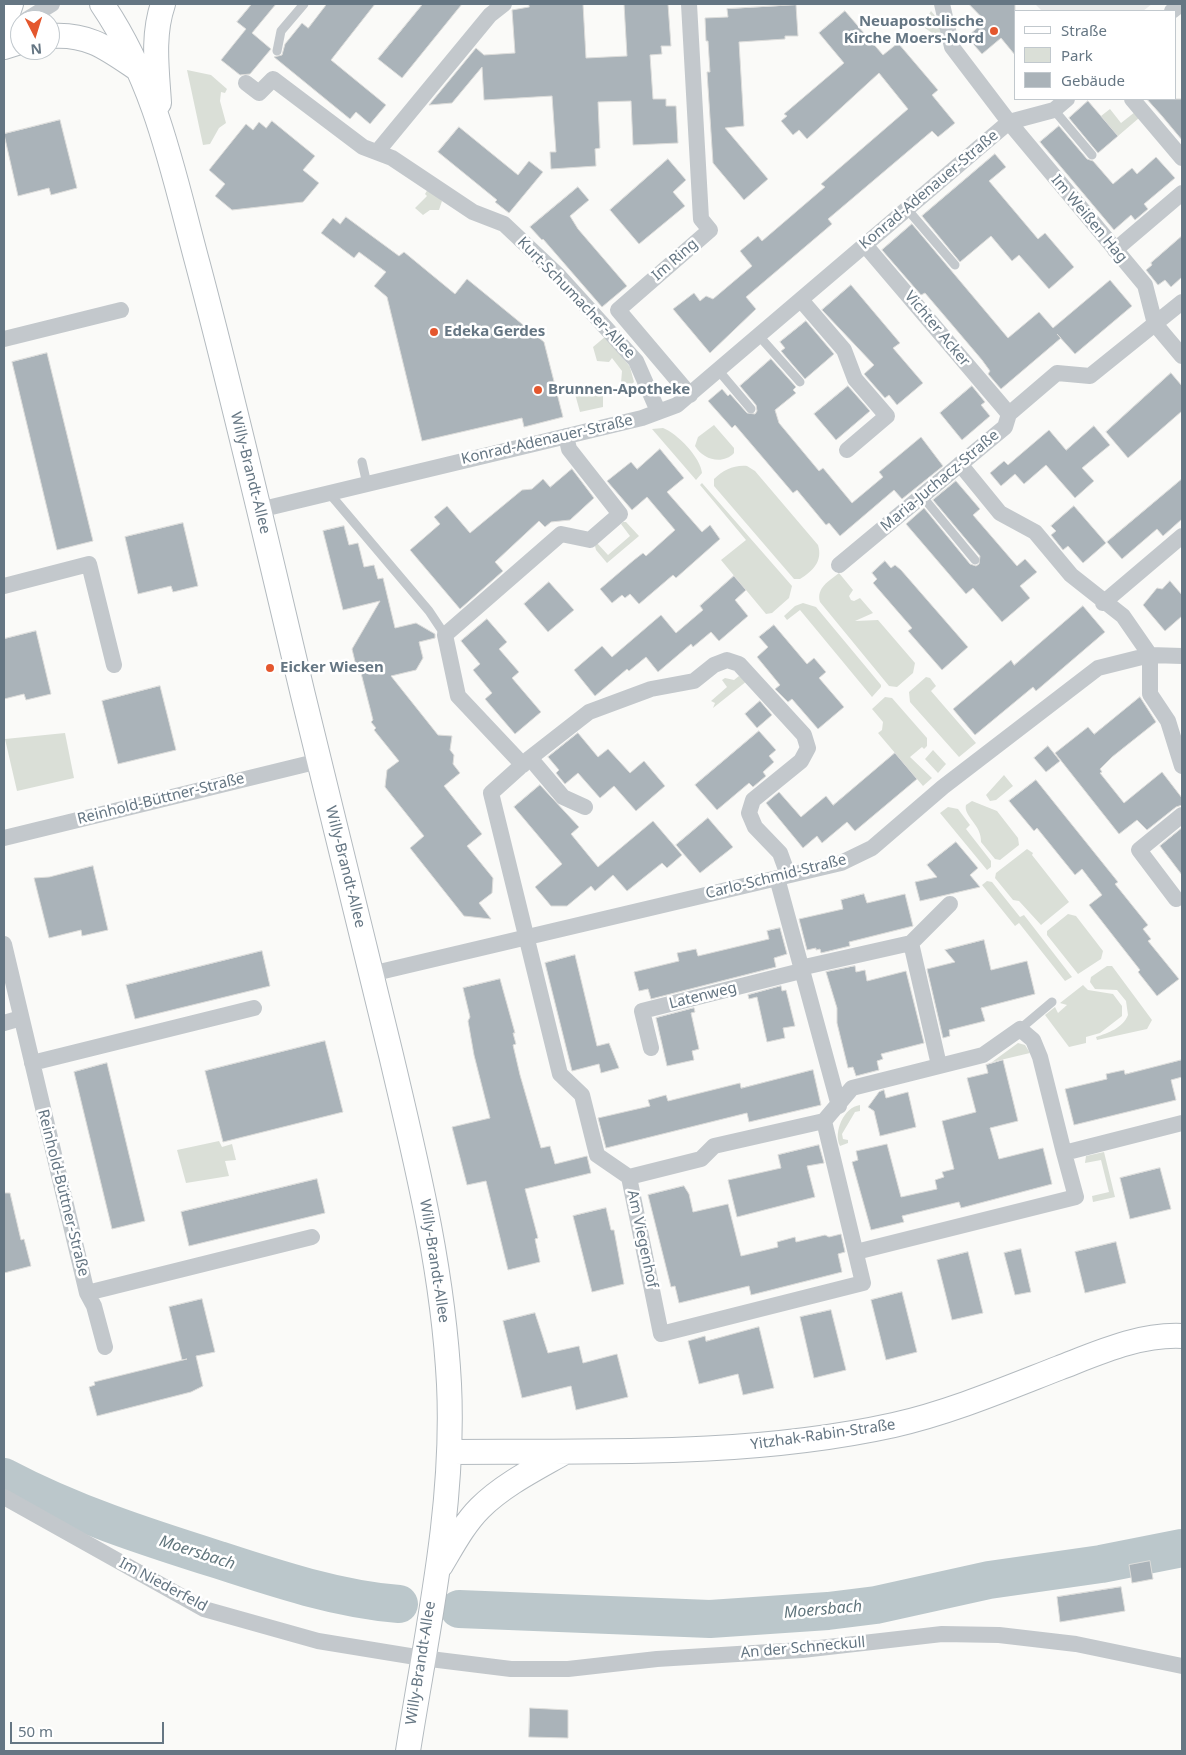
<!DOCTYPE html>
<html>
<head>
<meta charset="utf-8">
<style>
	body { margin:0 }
	#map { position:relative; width:1186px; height:1755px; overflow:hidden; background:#fafaf8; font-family:"Noto Sans",sans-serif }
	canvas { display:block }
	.frame { position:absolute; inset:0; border:5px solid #657683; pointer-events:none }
	.legend { position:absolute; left:1014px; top:10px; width:162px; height:90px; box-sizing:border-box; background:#fff; border:1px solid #c1c8cd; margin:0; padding:6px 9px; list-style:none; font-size:15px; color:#657683 }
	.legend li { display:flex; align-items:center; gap:10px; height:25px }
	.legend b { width:25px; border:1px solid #c1c8cd }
	.north { position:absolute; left:10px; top:10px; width:50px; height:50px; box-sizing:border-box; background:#fff; border:1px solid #c1c8cd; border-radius:50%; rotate:175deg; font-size:14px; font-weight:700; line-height:20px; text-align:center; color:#657683 }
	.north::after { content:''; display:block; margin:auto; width:18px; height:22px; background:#e4572e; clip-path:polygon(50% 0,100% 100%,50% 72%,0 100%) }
	.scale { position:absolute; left:10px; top:1722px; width:154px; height:22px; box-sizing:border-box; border:2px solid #657683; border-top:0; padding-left:6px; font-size:15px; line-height:18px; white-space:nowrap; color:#657683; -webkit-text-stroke:4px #fff; paint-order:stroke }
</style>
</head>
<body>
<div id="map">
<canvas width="1186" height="1755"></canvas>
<div class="frame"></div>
<ul class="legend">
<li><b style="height:6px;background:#fff"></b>Straße</li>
<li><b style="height:14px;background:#dadfd7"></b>Park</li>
<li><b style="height:14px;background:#aab3b9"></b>Gebäude</li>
</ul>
<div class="north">N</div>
<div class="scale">50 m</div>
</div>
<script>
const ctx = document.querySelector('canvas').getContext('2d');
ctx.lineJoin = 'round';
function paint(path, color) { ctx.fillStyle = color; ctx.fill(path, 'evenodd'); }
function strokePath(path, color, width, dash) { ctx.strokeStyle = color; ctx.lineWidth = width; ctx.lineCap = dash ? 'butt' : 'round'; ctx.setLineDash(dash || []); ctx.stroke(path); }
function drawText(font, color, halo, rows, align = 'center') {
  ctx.font = font + ' "Noto Sans",sans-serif'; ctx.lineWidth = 5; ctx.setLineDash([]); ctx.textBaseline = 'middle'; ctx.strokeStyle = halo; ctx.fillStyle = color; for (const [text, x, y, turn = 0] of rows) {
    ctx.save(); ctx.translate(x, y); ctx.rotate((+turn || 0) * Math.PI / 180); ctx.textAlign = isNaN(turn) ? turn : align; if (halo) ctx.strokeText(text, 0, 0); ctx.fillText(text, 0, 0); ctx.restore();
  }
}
paint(new Path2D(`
	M1035 4H1152L1143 11H1042Z`), '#e8e9e9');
paint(new Path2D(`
	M931 11 942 24 941 39 922 26Z
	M187 70 211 75 227 89 225 93 221 92 220 101 226 123 219 128 210 144 203 145Z
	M1110 109 1121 123 1135 112 1139 118 1118 136 1101 116Z
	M428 189 442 201 439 210H430L423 215 415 208 427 196 425 194Z
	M606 336 630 367 634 382 632 384 621 383 622 371 612 358 609 362 597 361 593 347Z
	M582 387 591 394 603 396V407L580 412 575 394Z
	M714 425 734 448V453C723 465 703 460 695 446L698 437Z
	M663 428C677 433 701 458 702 473L696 480 652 429Z
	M747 466 755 471 818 545C823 561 813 571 800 579H794L714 486V479C724 470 733 465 747 466Z
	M702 483 792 586 789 598 772 613 766 614 721 560 746 540 700 485Z
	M623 522H626L639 536 607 563 596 550 595 546 597 543 608 555 630 536 621 524Z
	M839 573 853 590 849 596 851 600 854 601 860 598 873 613 855 621 878 620 915 663 913 673 897 687 889 686 820 602C816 588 829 581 839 573Z
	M803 603 816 607 881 685V687L872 697 800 610 787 620 784 616 795 606Z
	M739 676 747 681 713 708 715 703 711 701 727 687 722 680 725 678 734 680Z
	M926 677 930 678 936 686 931 691 976 743 959 757 910 702 909 692Z
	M885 697 892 698 927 738V746L924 749 922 747 910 757 932 778 923 786 878 733 882 730 883 722 872 709Z
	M65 733 74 778 17 791 5 739Z
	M933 750 946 764 938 773 925 759Z
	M1004 775 1013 786 996 800 990 801 986 795Z
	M972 801 997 811 1018 838 1019 845 1000 860 995 859 981 842C982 825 963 816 966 805Z
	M948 807 958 809 970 825 966 829 991 861V867L987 870 940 813Z
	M1027 849 1033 853 1032 855 1069 902 1041 925 1019 901 1013 900 995 878 996 873Z
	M987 881 992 882 1020 917 1024 915 1072 977 1065 981 1019 923 1015 926 982 885Z
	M1068 914 1076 916 1103 951 1101 959 1078 974 1047 935V931Z
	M1107 966H1112L1152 1020 1147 1029 1097 1040 1096 1037C1108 1033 1123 1028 1128 1015L1126 1001 1117 990 1095 989 1090 982 1091 977Z
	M1083 985 1088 990 1113 994 1122 1006V1016L1100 1033 1086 1037V1043L1069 1047 1045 1015 1055 1007 1058 1013 1067 1005 1060 1003Z
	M1018 1043 1025 1045 1030 1053 992 1062Z
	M860 1105V1111L855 1112 842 1134 843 1139 848 1140V1143L840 1146C833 1132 844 1107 860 1105Z
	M219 1141 222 1147 232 1144 236 1160 225 1161 229 1176 186 1183 177 1150Z
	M1104 1152 1115 1197 1093 1202 1092 1196 1109 1192 1101 1160 1085 1163 1086 1156Z`), '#dadfd7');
strokePath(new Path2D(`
	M4 1477C72 1513 146 1537 219 1560 277 1579 338 1599 399 1604
	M459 1609 710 1619 828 1611 876 1605 989 1580 1101 1564 1182 1548`), '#bbc7cb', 38);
const building = new Path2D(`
	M252 4H276L252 33 271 49 250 74 240 75 221 60 246 29 237 22Z
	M327 4H375L331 60 386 105 370 124 356 112 350 119 274 57 282 55 285 44 302 23 308 28Z
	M423 4H462L402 78 378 59Z
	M529 4H583L586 58 627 56 624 4H668L671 46H661L662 54 650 55 653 99H666V106H676L678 143 633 145 631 101 598 102 600 148 595 149 596 166 551 169 550 152H556L552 96 484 100 482 67 452 103 429 105 476 48 484 55 515 53 512 10 529 7Z
	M969 4H1015V55L1001 38 982 54 967 37 985 21Z
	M796 5 798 36H785V39L739 42 744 126 725 128 768 179 744 200 713 163 707 72H710L708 41H706L705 18 728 17 727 9Z
	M845 11 883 55 898 43 938 90 932 95 955 123 938 137 932 131 828 219 832 224 746 297 756 309 710 353 673 309 694 293 700 301 706 296 713 299 752 266 740 251 758 236 762 241 825 187 821 184 908 109 879 73 807 139 799 130 793 135 781 121 787 116 784 114 844 63 819 33Z
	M1147 99H1182V140L1162 116Z
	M1088 101 1118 136 1098 153 1069 118Z
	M60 120 77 188 51 195 49 188 18 196 4 134Z
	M272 121 315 156 303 170 319 183 303 202 232 210 215 196 225 184 209 170 246 124 253 130 259 122 266 128Z
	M1059 126 1087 159 1093 161 1113 184 1132 168 1137 174 1156 157 1175 178 1144 204 1148 209 1135 220 1131 215 1114 230 1040 142Z
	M459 127 518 175 529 161 543 172 509 213 495 202 497 200 438 152Z
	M995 154 1006 167 989 181 1038 239 1045 233 1074 267 1049 289 1019 255 1012 261 991 236 960 262 922 216Z
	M668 159 686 180 673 192 685 206 639 244 610 210Z
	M578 187 589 200 570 216 578 229 627 286 602 307 543 239 542 240 530 227Z
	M346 217 399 256 404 252 455 294 467 279 544 342 563 417 524 427 522 418 422 441 387 297 374 286 386 272 359 252 354 258 321 233 333 218 340 224Z
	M912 224 1008 338 1039 312 1053 328 1110 280 1132 306 1075 354 1057 334 1061 338 1001 389 988 374 990 371 982 360 954 327 925 293 921 295 882 250Z
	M1182 236V277L1171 287 1165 280 1158 285 1146 270 1152 265 1151 263Z
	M851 285 900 343 893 348 923 383 897 405 889 395 885 398 864 374 874 365 822 310Z
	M806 321 834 354 805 379 781 351 785 348 780 342Z
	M47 353 93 541 57 550 12 362Z
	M771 359 796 387 793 390 796 393 775 410 779 423 819 471 823 468 852 503 883 477 879 472 921 437 943 466 902 499 894 490 840 536 829 523 826 525 797 490 793 493 735 425 732 428 708 401 722 389 728 396 730 394 747 413 755 414 757 411 756 405 740 386Z
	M1171 373 1182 386V411L1128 458 1106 432Z
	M848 386 870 411 836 440 814 414Z
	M972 386 985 402 981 405 990 416 962 440 940 413Z
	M1094 426 1110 445 1082 468 1094 481 1075 498 1046 465 1024 484 1015 474 1001 486 990 473 1004 461 1008 465 1049 430 1066 450Z
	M660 449 684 478 667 492 702 532 710 525 720 539 676 578 673 575 639 604 630 594 625 598 622 595 612 603 600 589 634 560 643 553 646 556 675 530 647 497 632 510 607 481 631 462 637 469Z
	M572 469 594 498 570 520 551 522 545 527 539 521 495 562 503 571 460 609 410 550 440 524 434 517 447 506 470 533 522 490 532 489 543 479 550 487Z
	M1182 479V519L1163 536 1157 529 1122 559 1107 542Z
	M956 481 980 509 973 515 1017 566 1025 559 1037 572 1020 586 1030 598 1002 622 973 588 966 594 906 524 924 508 970 564 976 566 979 564 980 556 933 500Z
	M1074 506 1106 543 1083 563 1068 546 1063 550 1051 535 1056 531 1051 526Z
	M183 523 198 586 173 592 171 586 138 594 125 537Z
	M344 526 349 545 358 543 364 567 374 565 378 579 383 578 395 628 416 623 435 634V638L419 642 423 658 416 670 391 676 438 735 452 736 450 750 454 755 453 764 460 773 444 786 482 834 467 846 493 878 492 893 479 903 491 919 464 916 410 848 424 836 385 787 387 770 399 761 374 730 376 728 371 722 373 720 361 673 358 674 352 649 380 601 343 610 323 531Z
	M885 561 891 568 895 565 901 570 968 647 942 670 908 631 912 628 873 583 877 579 872 573Z
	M734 576 746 590 735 600 748 616 719 641 711 632 693 647 691 644 658 672 646 657 629 671 627 669 595 696 574 670 602 646 612 657 661 615 676 633 703 610 700 606Z
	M1170 581 1182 595V616L1165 631 1143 605 1157 588 1162 589Z
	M549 582 574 610 548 632 524 604Z
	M1083 606 1105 632 1036 691 1033 687 975 735 953 709 1011 660 1014 665Z
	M487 619 507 642 499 649 519 672 512 678 541 712 515 734 485 699 492 693 473 670 480 664 461 641Z
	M774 625 807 664 814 658 826 672 819 678 844 707 818 729 792 699 788 702 775 689 780 685 757 657 768 647 759 637Z
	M36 631 51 694 26 700 24 694 4 699V639Z
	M160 686 176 750 118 764 102 701Z
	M1140 697 1156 722 1112 757 1100 769 1102 772 1100 773 1124 803 1162 772 1182 798V805L1176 807 1147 830 1137 820 1119 834 1055 753 1088 727 1094 734Z
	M760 701 772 715 757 728 745 714Z
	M759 731 776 750 769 756 774 762 763 772 766 776 753 787 749 783 717 810 695 785Z
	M578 733 598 757 608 749 630 773 644 761 665 786 636 811 614 786 600 798 578 773 565 784 556 773 559 770 548 757Z
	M1048 746 1060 761 1046 772 1034 758Z
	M895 753 917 779 855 831 847 822 822 843 817 836 803 848 766 803 779 792 801 817 826 796 833 805Z
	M1036 780 1118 882 1115 884 1148 925 1143 929 1151 939 1148 941 1179 979 1157 996 1138 972 1140 970 1089 905 1102 895 1082 869 1075 875 1037 828 1034 831 1009 801Z
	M540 785 579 827 571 834 598 867 653 821 682 855 667 868 662 863 627 891 613 875 595 891 591 886 567 906H551L535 887 562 864 514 807Z
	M708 818 733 847 700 873 676 845Z
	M1182 828V875L1160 846Z
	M956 842 978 868 970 875 980 887 920 901 915 882 937 877 927 865Z
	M93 866 108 930 82 936 81 930 49 938 34 878 49 877Z
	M864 894 867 903 905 894 913 926 849 942 850 946 821 953 820 949 816 950V948L807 950 799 919 843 909 841 900Z
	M780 928 787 954 774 958 776 967 651 999 648 989 639 991 634 972 679 961 677 953 696 949 698 956 769 939 767 931Z
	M984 940 991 970 1027 961 1035 994 981 1008 985 1021 949 1030 950 1036 943 1038 927 969 955 962 945 950Z
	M262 951 270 986 135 1019 126 985Z
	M575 955 597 1046 609 1043 619 1068 601 1073 599 1064 572 1071 545 963Z
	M855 966 856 972 865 970 867 981 906 971 924 1043 881 1054 883 1059 877 1061 879 1070 856 1076 853 1067 848 1068 837 1023V1008L826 972Z
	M500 979 515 1033H513L516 1044 513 1045 520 1075 541 1148 550 1146 555 1164 587 1156 591 1173 525 1189 538 1238 535 1239 540 1262 508 1270 486 1181 467 1185 452 1127 490 1118 474 1055 468 1021 470 1017 463 988Z
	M781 986 782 991 786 990 795 1026 783 1028 785 1038 767 1042 757 997 749 999 748 995Z
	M694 1008 695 1012 691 1013 699 1049 692 1051 694 1060 667 1066 656 1018Z
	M325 1041 343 1112 223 1142 205 1071Z
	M1003 1060 1018 1121 990 1128 999 1159 1043 1148 1052 1184 961 1208 959 1202 902 1216 904 1222 871 1230 852 1162 858 1160 856 1151 887 1144 901 1197 937 1189 935 1180 944 1177 942 1172 954 1169 942 1121 976 1112 967 1078 988 1073 986 1065Z
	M1182 1060V1077L1171 1080 1176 1100 1074 1125 1065 1089 1107 1079 1106 1074 1124 1070 1125 1074Z
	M107 1063 145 1221 112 1229 74 1072Z
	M813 1070 821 1105 749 1122 747 1113 606 1148 598 1118 650 1106 648 1100 666 1095 668 1101 740 1083 741 1088Z
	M884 1090 886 1098 908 1092 916 1127 880 1136 874 1111 868 1107 879 1092Z
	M819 1145 824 1163 807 1166 815 1197 737 1217 728 1180 781 1168 778 1155Z
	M1160 1168 1171 1209 1130 1219 1120 1178Z
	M317 1179 325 1213 189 1246 181 1212Z
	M684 1186 689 1194 693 1212 728 1204 741 1256 778 1247 777 1242 795 1237 796 1242 825 1235 829 1237 841 1234 845 1252 838 1254 842 1272 751 1295 749 1286 679 1303 675 1286 671 1287 648 1195Z
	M4 1193H10L21 1240 24 1239 31 1266 4 1273Z
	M606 1208 611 1230H614L624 1284 592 1292 573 1216Z
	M1116 1242 1126 1283 1085 1293 1075 1252Z
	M1021 1249 1031 1292 1015 1295 1004 1253Z
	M968 1252 983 1313 952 1320 937 1260Z
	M902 1292 917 1352 886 1360 871 1300Z
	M202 1299 215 1352 196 1356 203 1386 191 1392 97 1416 89 1387 95 1385 94 1382 187 1359 182 1360 169 1307Z
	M831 1310 846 1370 814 1378 800 1317Z
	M535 1313 548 1353 579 1346 583 1363 617 1354 628 1397 576 1410 571 1386 522 1398 503 1321Z
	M759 1327 774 1388 743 1395 738 1374 699 1384 688 1341 705 1336 706 1341Z
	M1150 1561 1153 1579 1132 1583 1129 1565Z
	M1121 1587 1125 1611 1060 1622 1057 1597Z
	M530 1708 568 1710V1738L529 1737Z`);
paint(building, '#aab3b9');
strokePath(building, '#dcdcda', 1);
const secondary = new Path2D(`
	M102 4C157 85 173 173 198 265 236 408 269 552 303 695 332 816 362 935 391 1055 417 1165 443 1270 449 1384 455 1507 427 1630 408 1751
	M4 24 11 4
	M50 36C89 33 108 49 139 70
	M4 47 20 42
	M159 103C157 70 152 36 163 4
	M449 1452C597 1451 749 1457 894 1425 951 1412 1005 1389 1059 1368 1098 1353 1139 1334 1182 1336
	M441 1565C453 1545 464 1524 480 1508 503 1485 535 1469 563 1453`);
strokePath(secondary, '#b3babf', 26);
strokePath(new Path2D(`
	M277 51 281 31 304 4
	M1054 110 1092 155
	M907 209 955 265
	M759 336 800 382
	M718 370 751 409
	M362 462 367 484
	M329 493 429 611 445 635
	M922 496 975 560
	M1020 1029 1052 1002`), '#c3c8cc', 9);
strokePath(new Path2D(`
	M689 4 701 219 710 230 618 310 690 395
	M942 4 952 47 1009 122 1145 285 1155 324 1182 356
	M1172 11 1181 4
	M26 20 52 4
	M246 83 259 93 273 79 363 147 392 158 473 212 504 224 558 275 636 361 658 411
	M1132 99 1182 158
	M377 152 490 15 504 4
	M865 245 1009 414
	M1115 250 1182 193
	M801 300 844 350 855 379 887 416 847 450
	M4 339 121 310
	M960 464 1000 513 1035 532 1071 575 1123 616 1150 655V694L1168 721 1182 766
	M259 510 642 418 677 405 1009 122 1054 110 1067 99
	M839 565 1005 427 1009 414 1057 373 1090 376 1182 302
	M4 586 89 564 114 665
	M1103 603 1182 536
	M530 758 563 797 585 807
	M523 765 458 696 445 635 561 534 590 540 620 514 569 449 566 436
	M4 838 319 761
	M788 875 780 853 755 827 749 813 753 800 801 761 808 748 804 735 739 664 727 660 714 665 694 681 651 689 589 712 530 758 491 793 560 1074 582 1095 597 1155 629 1177 661 1334 863 1283 824 1121
	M777 878 839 1106
	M1176 899 1139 850 1182 815
	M4 944 87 1293 94 1306 105 1347
	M800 968 911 943
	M371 974 841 863 872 848 943 787 1098 668 1150 655 1182 656
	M4 1023 21 1018
	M651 1048 642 1011 801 971
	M32 1063 254 1008
	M939 1065 911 943 950 904
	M629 1177 701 1159 714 1146 824 1121 852 1088 983 1055 1020 1029 1033 1040 1040 1057 1064 1153
	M856 1252 1076 1197 1064 1153 1182 1123
	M87 1293 312 1237
	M4 1497 204 1609 318 1641 422 1658 511 1669H568L657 1659 802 1650 942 1634 999 1635 1076 1644 1182 1666`), '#c3c8cc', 16);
strokePath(secondary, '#fff', 24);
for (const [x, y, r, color] of [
	[994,31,5,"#e4572e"],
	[434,332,5,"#e4572e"],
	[538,390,5,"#e4572e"],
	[270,668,5,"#e4572e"]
]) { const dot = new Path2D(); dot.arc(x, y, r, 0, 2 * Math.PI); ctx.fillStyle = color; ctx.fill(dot); strokePath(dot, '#fff', 2); }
drawText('bold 15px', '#657683', '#fff', [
	["Neuapostolische",984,22,"right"],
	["Kirche Moers-Nord",984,39,"right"],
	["Edeka Gerdes",444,332],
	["Brunnen-Apotheke",548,390],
	["Eicker Wiesen",280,668]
], 'left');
drawText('15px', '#657683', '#fff', [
	["Konrad-Adenauer-Straße",929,190,-40],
	["Im Weißen Hag",1089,219,50],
	["Im Ring",675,260,-41],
	["Kurt-Schumacher-Allee",576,298,46],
	["Vichter Acker",937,329,50],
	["Konrad-Adenauer-Straße",547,440,-13],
	["Willy-Brandt-Allee",250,473,76],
	["Maria-Juchacz-Straße",940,481,-40],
	["Reinhold-Büttner-Straße",161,799,-14],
	["Willy-Brandt-Allee",345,867,76],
	["Carlo-Schmid-Straße",776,877,-14],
	["Latenweg",703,996,-14],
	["Reinhold-Büttner-Straße",63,1193,76],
	["Am Viegenhof",642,1239,78],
	["Willy-Brandt-Allee",434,1261,81],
	["Yitzhak-Rabin-Straße",823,1435,-8],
	["Im Niederfeld",163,1585,28],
	["An der Schneckull",803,1648,-5],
	["Willy-Brandt-Allee",421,1663,-81]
]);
drawText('italic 16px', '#60757c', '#fff', [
	["Moersbach",197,1553,18],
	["Moersbach",823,1610,-5]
]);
</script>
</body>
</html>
